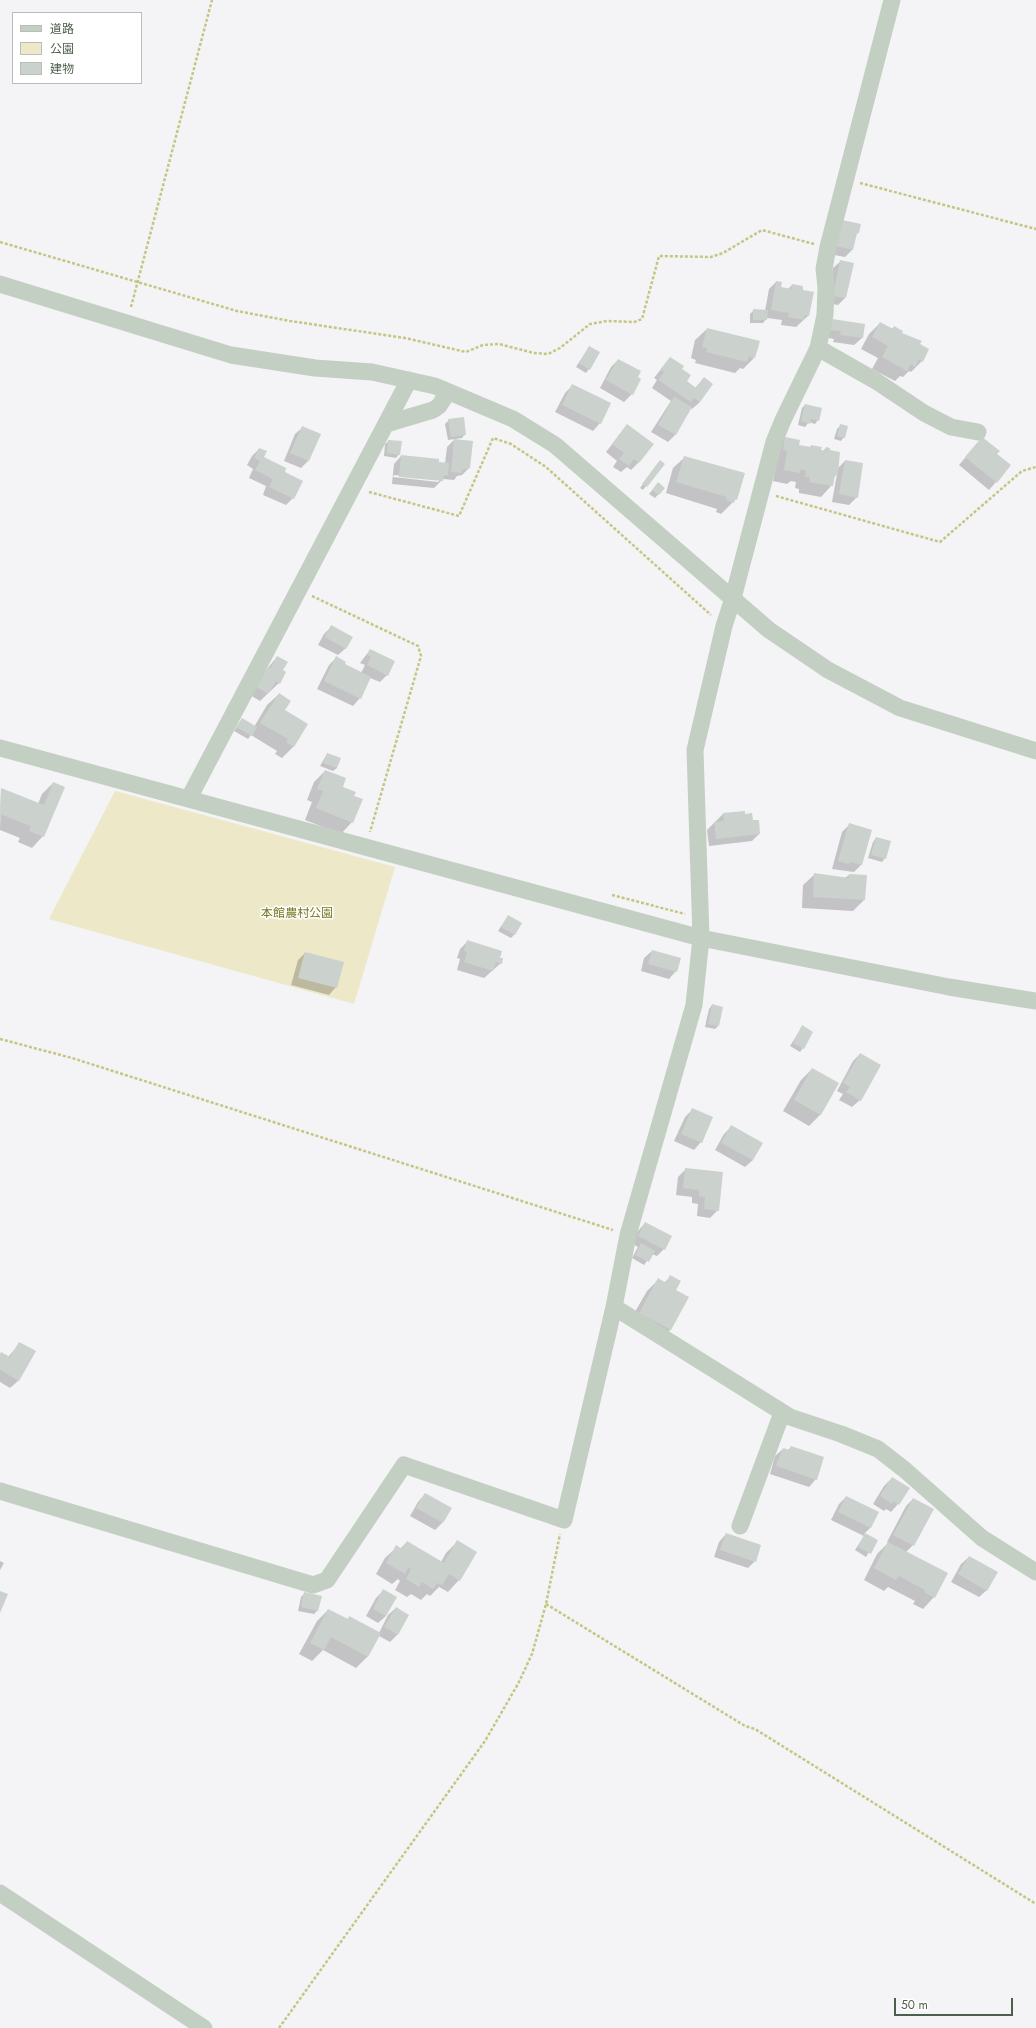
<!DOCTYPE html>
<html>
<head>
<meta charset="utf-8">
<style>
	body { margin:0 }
	#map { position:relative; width:1036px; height:2028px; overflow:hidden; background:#f4f3f5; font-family:Jost,"Noto Sans JP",sans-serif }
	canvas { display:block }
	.legend { position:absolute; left:12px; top:12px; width:130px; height:72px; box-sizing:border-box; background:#fff; border:1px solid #b8bfb8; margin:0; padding:5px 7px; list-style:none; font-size:12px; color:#4d5e4d }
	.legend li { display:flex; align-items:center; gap:8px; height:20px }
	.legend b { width:20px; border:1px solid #b8bfb8 }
	.scale { position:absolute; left:894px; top:1998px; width:119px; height:18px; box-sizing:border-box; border:2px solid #4d5e4d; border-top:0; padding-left:5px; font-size:12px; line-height:14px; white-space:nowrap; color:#4d5e4d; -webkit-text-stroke:3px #fff; paint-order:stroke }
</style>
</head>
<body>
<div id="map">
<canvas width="1036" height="2028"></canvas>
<ul class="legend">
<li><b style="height:5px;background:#c3cfc3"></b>道路</li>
<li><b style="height:11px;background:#ece8c8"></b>公園</li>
<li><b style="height:11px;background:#cbd1cc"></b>建物</li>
</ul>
<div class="scale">50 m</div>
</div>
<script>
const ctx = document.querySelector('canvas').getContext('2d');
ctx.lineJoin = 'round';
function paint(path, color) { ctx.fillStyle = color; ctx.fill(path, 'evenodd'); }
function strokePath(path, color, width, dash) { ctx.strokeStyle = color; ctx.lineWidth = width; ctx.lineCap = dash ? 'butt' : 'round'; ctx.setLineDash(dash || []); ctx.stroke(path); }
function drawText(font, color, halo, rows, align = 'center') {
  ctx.font = font + ' Jost,"Noto Sans JP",sans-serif'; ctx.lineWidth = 3; ctx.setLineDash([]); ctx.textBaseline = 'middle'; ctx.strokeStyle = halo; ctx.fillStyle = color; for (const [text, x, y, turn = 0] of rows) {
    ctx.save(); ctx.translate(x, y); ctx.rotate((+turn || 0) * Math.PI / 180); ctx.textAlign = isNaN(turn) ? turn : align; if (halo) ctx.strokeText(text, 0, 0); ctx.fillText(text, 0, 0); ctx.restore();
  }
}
paint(new Path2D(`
	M115 791 395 867 354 1004 49 919Z`), '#ece8c8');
paint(new Path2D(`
	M842 221 858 233 855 236 852 250 845 257 829 254Z
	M841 261 845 298 838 305 826 303 833 268Z
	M776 282 780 288 788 289 792 285 809 315 796 327 781 325 782 320 767 318 763 323H750V314L754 310 765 311 769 289Z
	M832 320 862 338 854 345 833 342 834 339 823 337Z
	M880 323 892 329 894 327 900 333 919 345 922 361 911 372 909 371 903 377 900 376 895 381 872 369 878 358 861 349 869 334Z
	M707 329 754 358 743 369 740 368 735 373 695 363 696 360 691 358 695 340Z
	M589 347V369L586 373 576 367Z
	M670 358 681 369 686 382 695 388 704 378 700 402 692 409 691 408 675 435 668 442 651 432 671 401 652 388 657 380 654 378Z
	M618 360 632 394 624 402 600 388 611 367Z
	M573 385 600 423 593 431 555 412 565 393Z
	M805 405 818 420 815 424 809 422 805 427 798 425 802 408Z
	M449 420 465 434 462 438 448 440 445 424Z
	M627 425 639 462 631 470 627 467 621 472 613 467 617 461 606 452Z
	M840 426 844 437 841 441 834 439 837 429Z
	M303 427 320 434 308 461 301 468 284 461 295 434Z
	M785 438 798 446 809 448 811 446 823 451 826 448 838 468 845 461 857 497 849 505 832 502 837 474 833 478 832 485 821 497 799 493V489L795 488 796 482 791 481 787 484 773 481 776 462 774 450Z
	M982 438 996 454V482L989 490 959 465Z
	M454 440 469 468 462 475 457 476 454 480 443 479 434 488 392 484 394 464 401 456 445 464 447 447ZM394 475 440 480 438 482 393 477Z
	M389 441 399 454 396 458 384 456 385 444Z
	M259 449 263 458 283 472 293 498 286 505 263 495 266 486 249 478 253 469 247 465 252 456Z
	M685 457 736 499 721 514 716 512 717 509 666 493 673 468Z
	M663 464 643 490 640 488 657 465Z
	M655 487 664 488 655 498 649 494Z
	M331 627 346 648 338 655 318 645 324 634Z
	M370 650 387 675 380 682 370 678 360 698 353 706 317 689 329 665 336 658 343 665 361 673 365 665 360 663Z
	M277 657 282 671 279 683 260 701 250 695 261 676Z
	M279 694 294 746 282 758 275 754 277 751 251 735 248 739 234 731 242 719 254 727 267 705Z
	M327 754 337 768 333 771 320 766Z
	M325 771 353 796 352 822 341 834 305 820 312 802 307 800 314 782Z
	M53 783 43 836 32 848 18 842 20 838 0 830 1 789 38 804 42 794Z
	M723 814 745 815 752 821 759 834 752 841 709 846 707 830Z
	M850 824 861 865 854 872 832 869 842 832Z
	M876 838 885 858 882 862 868 858 873 842Z
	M815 874 845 878 849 875 864 900 853 911 802 908 803 885Z
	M508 916 515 934 511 938 498 931Z
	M468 941 499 958 501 963 484 978 457 970 460 959 457 958 460 949Z
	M652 951 676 971 669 979 641 971 644 958Z
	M305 953 336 987 329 995 291 985 298 960Z
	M712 1005 718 1026 715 1029 705 1027 709 1009Z
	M802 1027 803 1048 800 1052 790 1046Z
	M860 1054V1100L852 1107 839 1100 843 1094 837 1091 853 1061Z
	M812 1069 838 1084 820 1115 809 1126 783 1111 801 1080Z
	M692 1110 701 1142 694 1150 674 1141 685 1117Z
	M731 1127 753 1160 745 1167 715 1150 724 1134Z
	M686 1169 718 1210 710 1218 697 1216 698 1204 692 1203V1197L676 1195 678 1177Z
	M645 1223 664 1249 657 1256 652 1254 644 1265 632 1258 638 1247 631 1243 638 1231Z
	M670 1277 675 1291 688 1298 670 1330 659 1341 628 1324 647 1291 658 1280 664 1283Z
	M20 1343 35 1352 18 1381 10 1388 0 1382V1354L8 1357Z
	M791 1447 816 1479 809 1487 770 1474 775 1456 783 1449 788 1450Z
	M892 1478 898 1504 891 1512 886 1509 884 1511 873 1504 884 1486Z
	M425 1494 450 1508 442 1523 435 1530 410 1516 418 1502Z
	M846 1497 878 1512 870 1528 864 1534 876 1541 866 1557 855 1550 864 1536 831 1520 839 1504Z
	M913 1499V1545L906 1552 934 1597 923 1609 913 1604 915 1601 888 1587 884 1591 864 1580 877 1554 888 1543 887 1542 906 1506Z
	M726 1534 755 1561 748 1568 714 1557 719 1542Z
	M458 1541 459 1580 448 1592 439 1587 430 1596 427 1594 421 1600 411 1594 407 1597 395 1590 400 1581 398 1579 392 1584 376 1574 385 1558 397 1547 400 1549 407 1542 441 1562 446 1553Z
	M969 1557 987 1590 979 1597 951 1582 961 1564Z
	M0 1561 4 1563 0 1570Z
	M383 1591 386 1616 378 1623 366 1616 376 1598Z
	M305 1593 320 1597 317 1611 314 1614 298 1611 301 1597Z
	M396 1608 408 1615 397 1635 390 1642 379 1636 368 1656 356 1668 323 1650 312 1661 299 1654 317 1621 328 1610 347 1620 350 1617 379 1633 388 1615Z`), '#0003');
paint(new Path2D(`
	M842 220 861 224 859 233H857L853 250 836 246Z
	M840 260 854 263 846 298 833 296Z
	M776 281 782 282 781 287 791 289 792 284 803 286V290L814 292 809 316 805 315 804 320 788 317 789 313 771 310Z
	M753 309 768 310 767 320H753Z
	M832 319 865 324 863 338 840 335 841 331 830 330Z
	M880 322 893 329 894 326 903 331 902 333 922 341 920 344 929 349 923 362 919 359 915 367 911 364 907 371 882 357 888 346 872 337Z
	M707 328 760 341 755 358 749 356 747 362 706 352 707 348 702 347Z
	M589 346 600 352 590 370 579 363Z
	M670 357 684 366 682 369 691 375 687 381 696 388 704 377 713 384 700 402 694 398 691 402 658 380 664 372 660 370Z
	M618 359 641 371 638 377 641 379 633 395 606 380Z
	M572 384 611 403 601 424 562 405Z
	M674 397 692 407 676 435 658 425Z
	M805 404 822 408 819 421 811 419 810 424 801 421Z
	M464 417 466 435 451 437 448 419Z
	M627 424 654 444 639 463 634 459 629 466 619 459 624 453 612 444Z
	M840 424 848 426 845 438 837 436Z
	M302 426 321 434 309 461 290 453Z
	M785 437 800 440 799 445 811 447V445L822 447 821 450 825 451 826 447 830 448V450L840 452 838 474H835L833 486 809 482 810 477H805L806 470H800V473L784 470 787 451 783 450Z
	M982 437 1000 451 997 454 1011 465 997 483 965 457Z
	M454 439 473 441 470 468 462 470V473L451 472Z
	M388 440 402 441 400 455 387 453Z
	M259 448 267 451 264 457 286 468 285 472 303 481 294 499 269 487 273 479 255 470 260 461 254 458Z
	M401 455 439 459V462L449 463 448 476 444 475 443 481 399 477Z
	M684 456 745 473 737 500 735 499 734 503 726 500 727 497 676 482Z
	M660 460 665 464 647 487 642 484Z
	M845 460 863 463 858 498 839 494Z
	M658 482 665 488 659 495 652 490Z
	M331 625 353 637 346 649 325 637Z
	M370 649 395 661 388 676 367 665 371 657 367 655Z
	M277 656 288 662 283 670 286 672 280 684 276 681 268 694 257 687 268 667 270 669Z
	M336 656 346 662 345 664 371 677 361 699 324 681Z
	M279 693 291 701 285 710 308 724 294 747 286 742 288 739 260 723Z
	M242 718 257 727 252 736 236 727Z
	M327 753 341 758 337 768 323 763Z
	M325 770 346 778 343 787 356 792 354 796 363 799 353 823 316 808 323 791 317 789Z
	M53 782 65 787 44 837 29 831 31 826 0 814 1 788 44 805Z
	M745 811V814L752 813 753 820H759L760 834 716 839 714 822 724 821 723 813Z
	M849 823 872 830 862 865 850 862 849 864 838 861Z
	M876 837 891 841 886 859 871 855Z
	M814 873 849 878V874L867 875 865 900 813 897Z
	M508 915 522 923 515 935 501 927Z
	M467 940 502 951 500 958H503L502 964 496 962 493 971 464 962 467 952 464 951Z
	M652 950 681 958 677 972 648 964Z
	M305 952 344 962 337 988 298 978Z
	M712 1004 723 1007 719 1026 708 1024Z
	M802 1025 813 1032 804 1049 793 1043Z
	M860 1053 881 1065 861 1101 846 1092 850 1087 843 1083Z
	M812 1068 839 1083 821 1115 794 1100Z
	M692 1108 713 1117 702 1143 681 1134Z
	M731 1125 763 1143 753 1160 721 1143Z
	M685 1168 723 1172 719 1211 704 1209 705 1197 699 1196V1190L683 1188Z
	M645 1222 672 1236 665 1250 638 1236Z
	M641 1243 655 1251 649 1262 635 1255Z
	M670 1275 681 1281 676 1290 689 1297 671 1330 639 1313 658 1278 666 1283Z
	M19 1342 36 1351 19 1381 0 1370V1354L1 1352 10 1357Z
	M791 1446 824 1457 817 1480 776 1466 783 1448 790 1450Z
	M892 1477 910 1488 899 1505 893 1501 892 1504 880 1496Z
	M425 1493 452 1508 443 1523 416 1508Z
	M846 1496 879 1512 871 1528 838 1512Z
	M913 1498 934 1509 914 1546 893 1535Z
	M726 1533 761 1545 756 1562 720 1550Z
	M865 1533 878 1540 871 1554 858 1547Z
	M457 1540 477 1552 460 1581 449 1574 442 1585 437 1583 433 1589 422 1582 419 1587 406 1579 411 1569 408 1568 405 1574 386 1563 396 1545 402 1549 407 1541 444 1563Z
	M888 1542 948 1573 935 1598 924 1592 925 1590 899 1576 896 1580 874 1568Z
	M969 1556 998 1572 987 1591 958 1574Z
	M383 1589 397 1597 386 1616 373 1609Z
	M0 1591 8 1594 0 1613Z
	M304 1592 322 1596 318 1611 301 1607Z
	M396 1607 409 1615 398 1635 384 1627Z
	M328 1609 348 1619 349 1616 381 1633 368 1657 331 1637 324 1650 310 1643Z`), '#cbd1cc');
strokePath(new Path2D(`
	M860 183 1036 229
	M0 242 237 311 290 321 405 338 466 352 483 345 499 344 534 353 548 354 560 348 590 324 607 321 634 322 642 319 659 256 711 257 723 253 762 230 814 244
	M131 307 212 0
	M369 492 459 516 493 438 511 444 546 467 711 615
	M776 496 940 542 1022 471 1036 467
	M312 596 418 646 421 656 370 832
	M612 895 685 914
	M0 1039 72 1058 613 1230
	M546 1604 745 1726 755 1729 1036 1904
	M279 2028 485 1741 518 1684 532 1654 546 1604 560 1534`), '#c5c684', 2.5, [3, 2]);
strokePath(new Path2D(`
	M0 284 231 355 315 368 372 372 435 386 513 419 555 445 769 630 828 670 900 708 1036 751
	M818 348 876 381 924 413 951 427 978 432
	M386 424 433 410 439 406 448 392
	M0 748 701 938 949 987 1036 1001
	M189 798 409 380
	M614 1307 790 1417 841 1434 878 1449 905 1470 982 1538 1036 1572
	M0 1491 313 1585 327 1580 404 1465 564 1520 614 1307 628 1235 694 1005 701 938 695 750 724 626 733 598 774 442 783 420 818 348 825 315 826 287 824 269 828 247 892 0
	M740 1526 782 1413
	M0 1893 204 2028`), '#c3cfc3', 17);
drawText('12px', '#797924', '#fff', [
	["本館農村公園",297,914]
]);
</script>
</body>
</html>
